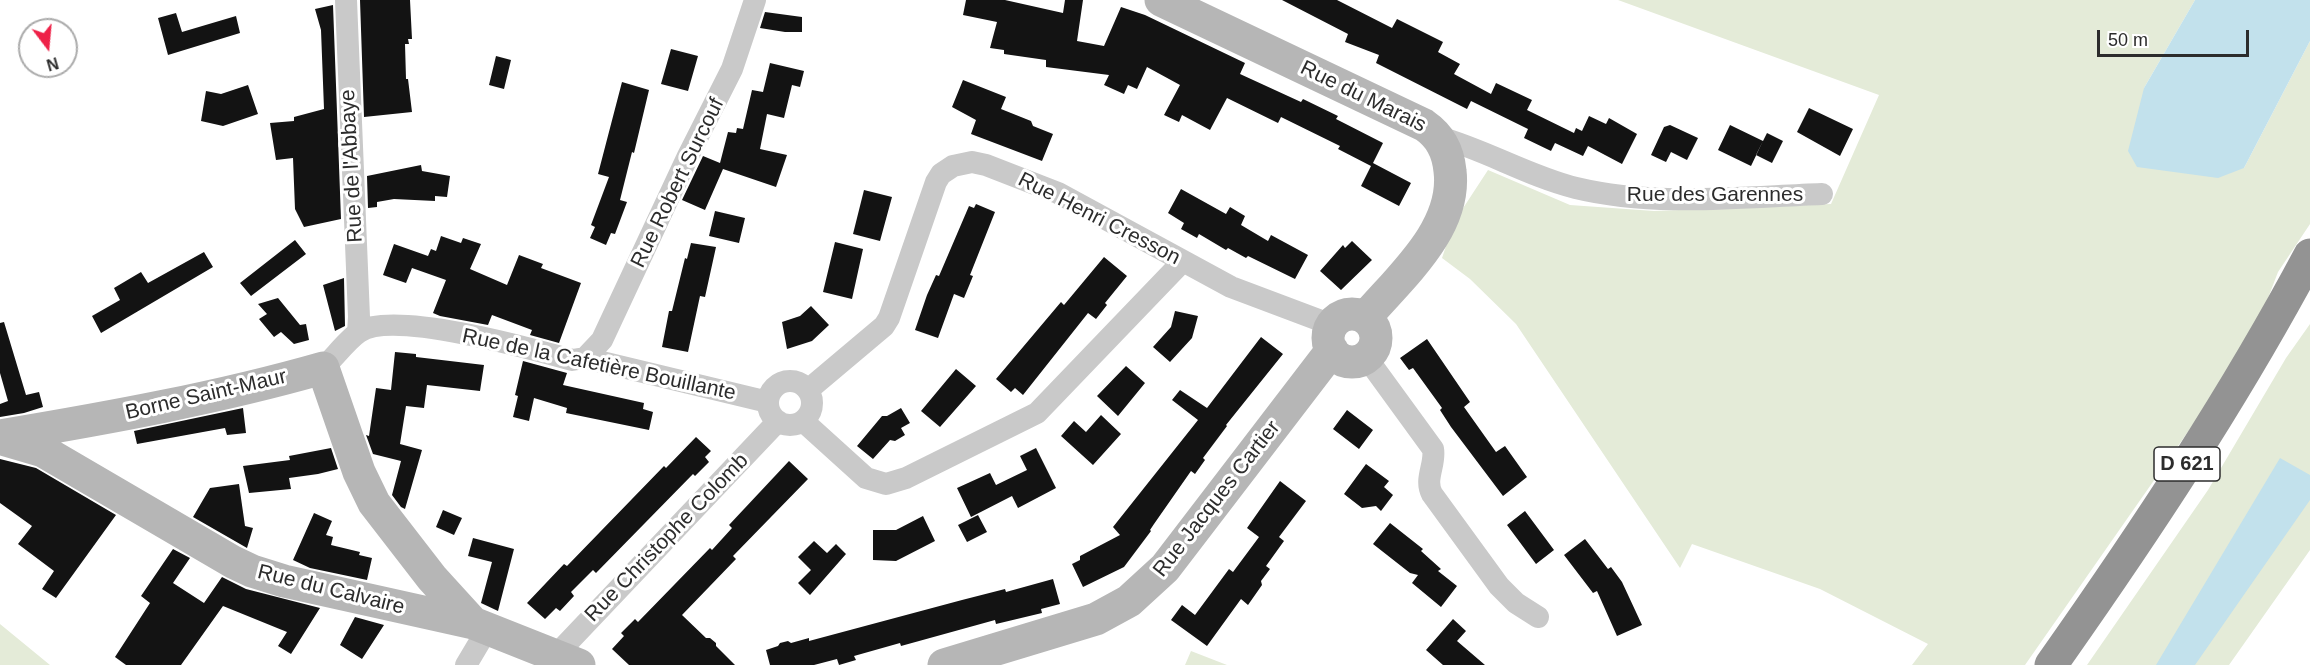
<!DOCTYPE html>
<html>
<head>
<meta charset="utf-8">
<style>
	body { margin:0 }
	#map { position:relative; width:2310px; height:665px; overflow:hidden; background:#fff; font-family:Arial,sans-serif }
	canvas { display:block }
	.north { position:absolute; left:18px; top:18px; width:60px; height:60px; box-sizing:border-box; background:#fff; border:2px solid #ababab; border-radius:50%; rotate:164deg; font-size:16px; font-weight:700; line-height:24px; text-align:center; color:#2c2c2c }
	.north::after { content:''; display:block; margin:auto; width:21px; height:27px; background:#ee2248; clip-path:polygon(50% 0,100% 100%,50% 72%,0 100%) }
	.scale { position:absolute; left:2097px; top:30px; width:152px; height:27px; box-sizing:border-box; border:3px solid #2c2c2c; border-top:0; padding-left:8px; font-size:18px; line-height:21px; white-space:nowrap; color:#2c2c2c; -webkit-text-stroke:4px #fff; paint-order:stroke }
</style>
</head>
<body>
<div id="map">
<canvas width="2310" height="665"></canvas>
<div class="north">N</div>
<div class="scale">50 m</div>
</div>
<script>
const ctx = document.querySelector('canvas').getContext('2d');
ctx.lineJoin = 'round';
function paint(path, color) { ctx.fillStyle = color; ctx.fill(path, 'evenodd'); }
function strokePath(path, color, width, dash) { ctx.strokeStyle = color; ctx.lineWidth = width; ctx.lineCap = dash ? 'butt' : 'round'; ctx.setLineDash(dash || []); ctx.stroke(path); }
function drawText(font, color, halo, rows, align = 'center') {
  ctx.font = font + ' Arial,sans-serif'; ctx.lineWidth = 6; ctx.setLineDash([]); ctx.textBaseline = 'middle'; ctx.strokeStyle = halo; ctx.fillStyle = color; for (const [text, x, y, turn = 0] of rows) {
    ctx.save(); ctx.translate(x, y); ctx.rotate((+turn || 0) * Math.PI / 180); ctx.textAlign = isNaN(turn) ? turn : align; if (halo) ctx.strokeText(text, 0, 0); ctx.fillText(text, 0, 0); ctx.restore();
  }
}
paint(new Path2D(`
	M1618 0H2195L2144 88 2244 168 2310 41V224L2278 272 2252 340 2025 665H1912L1928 644 1820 589 1692 544 1680 568 1516 324 1470 279 1442 258 1454 222 1488 170 1570 205 1654 211 1831 204 1879 95Z
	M2310 324V550L2229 665H2087L2208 490 2286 358Z
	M0 624 50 665H0Z
	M1191 651 1227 665H1185Z`), '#e4ebd8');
paint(new Path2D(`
	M2195 0H2310V41L2244 168 2218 178 2137 167 2128 151 2144 88Z
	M2280 458 2310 475V500L2195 665H2156Z`), '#c2e1ec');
paint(new Path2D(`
	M360 0H410L412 39H408L409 44H405L406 79H408L412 112 364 117Z
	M966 0H1005L1063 13 1065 0H1083L1077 41 1104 46 1121 7 1145 15 1245 63 1240 74 1301 102 1303 99 1338 116 1336 119 1383 143 1373 163 1411 183 1399 206 1361 186 1371 166 1338 149 1340 146 1281 117 1278 123 1227 98 1210 130 1182 115 1179 122 1164 115 1180 85 1147 67 1137 89 1128 85 1124 94 1104 85 1109 75 1046 67V60L1004 54V50L990 48 997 22 963 15Z
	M1282 0H1337L1392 28 1397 19 1443 42 1438 52 1460 64 1454 74 1491 94 1496 83 1532 100 1527 110 1574 133 1576 128 1582 131 1589 116 1606 124 1609 118 1637 134 1622 164 1588 146 1583 156 1555 143 1551 151 1524 138 1528 129 1471 101 1467 109 1376 63 1379 55 1345 42 1348 34Z
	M333 5 341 219 304 227 295 209 293 158 276 160 270 123 294 121V117L324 109 321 30 315 9Z
	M765 12 802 17V32H785L760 28Z
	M176 13 182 32 236 16 240 33 168 55 158 18Z
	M671 49 698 56 688 91 661 84Z
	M496 56 511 60 504 89 489 85Z
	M770 63 804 71 800 87 792 85 784 118 767 114 760 149 787 155 776 187 723 169 705 210 682 200 703 156 720 163 728 132 736 133 737 128 743 129 752 90 763 92Z
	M963 80 1006 97 1001 109 1031 121 1033 126 1053 134 1042 161 971 134 976 120 952 107Z
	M622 82 649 90 634 153 632 152 620 200 627 202 615 234 611 233 606 245 590 238 595 227 591 225 609 177 598 174Z
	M248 85 258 114 223 126 201 121 206 91 221 94Z
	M1809 108 1853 129 1840 156 1797 132Z
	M1670 125 1698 138 1687 160 1671 152 1666 162 1651 155 1664 127Z
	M1730 125 1763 141 1751 166 1718 150Z
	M1767 133 1783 141 1772 163 1756 155Z
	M421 165 422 171 450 176 447 197 435 196V201L394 199 377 202V207L368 208 367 176Z
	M1181 189 1226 214 1230 207 1245 216 1241 225 1268 241 1271 235 1308 255 1295 279 1248 256 1246 258 1228 248 1226 250 1199 234 1197 238 1181 229 1184 223 1168 213Z
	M864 190 892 197 880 241 853 234Z
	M976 204 995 212 970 275 973 276 964 298 954 294 938 338 915 330 927 295 936 275 939 276 969 206 974 208Z
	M715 211 745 218 739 243 709 236Z
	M441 236 461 243 463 238 481 244 470 269 507 285 519 255 543 264 541 268 581 283 559 343 530 335 532 330 492 315 488 325 440 316 433 313 446 280 412 268 406 283 383 275 394 244 428 256 431 249 436 251Z
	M295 240 306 254 251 296 240 283Z
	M1352 241 1372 260 1341 290 1320 271 1343 245 1345 248Z
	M835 242 863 249 852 299 823 292Z
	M691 243 716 247 705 297 700 296 688 352 662 347 669 311H672L685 258 687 259Z
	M204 252 213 267 101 333 92 316 120 300 114 288 141 272 148 283Z
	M1104 257 1127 276 1105 303 1107 305 1096 319 1088 313 1023 395 1015 388 1011 392 996 379 1061 302 1064 305Z
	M344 278 345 326 335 331 323 285Z
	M278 298 300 325 306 324 309 340 294 344 281 332 274 337 259 319 267 314 258 304Z
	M811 306 829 325 812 341 787 349 782 322 800 316Z
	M1175 311 1198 316 1192 338 1170 362 1153 347 1171 327Z
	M4 322 26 395 39 392 43 407 24 413 0 417V404L8 401 0 373V323Z
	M1261 337 1283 354 1226 425 1227 426 1203 458 1205 460 1195 474 1191 471 1154 524 1150 530 1151 531 1124 567 1083 587 1072 564 1080 560V556L1120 535 1113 527 1198 420 1172 400 1180 390 1207 408Z
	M1427 339 1470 402 1464 407 1496 452 1505 446 1527 477 1503 496 1451 427 1440 410 1442 408 1413 368 1409 370 1400 358Z
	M395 352 416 354V357L484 365 480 391 427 385 424 408 406 406 400 444 422 450 405 509 401 507 392 495 401 461 373 454 366 435 369 436 376 388 391 390Z
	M523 361 567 373 563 385 644 403 643 409 653 412 649 430 566 413 567 408 534 398 529 421 513 417 518 396 515 395Z
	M1126 366 1145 383 1118 416 1097 396Z
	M956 369 976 386 940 427 921 411Z
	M243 408 246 433 227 435 225 428 137 444 134 431Z
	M901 408 910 423 901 428 905 435 895 441 890 440 873 459 857 446 882 416H887Z
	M1347 410 1373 430 1359 449 1333 429Z
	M1101 415 1121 434 1093 465 1061 436 1074 421 1086 432Z
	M696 437 711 451 705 457 709 462 695 476 693 474 596 573 593 570 571 592 574 596 560 611 556 608 545 619 527 603 564 564 567 566 664 466 666 468Z
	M331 448 338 469 318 474 289 478 291 489 249 493 243 466 290 460 289 456Z
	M1036 448 1056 488 1018 508 1012 496 971 517 957 488 990 473 996 485 1027 470 1020 456Z
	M0 459 36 468 116 515 56 598 42 589 54 571 18 544 32 526 0 503Z
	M789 461 808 479 733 556 736 559 682 615 706 638H710L716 643V646L735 665H629L612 649 624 636 621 633 635 619 638 622 710 548 712 550 732 528 729 525Z
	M1366 464 1389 481 1384 487 1393 495 1381 511 1376 506 1362 508 1344 494Z
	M1280 481 1306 501 1279 537 1284 541 1266 566 1270 569 1261 581 1262 585 1248 605 1241 599 1207 646 1171 620 1182 605 1195 615 1229 569 1233 572 1259 537 1247 528Z
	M239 484 245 526 253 528 247 548 193 517 210 488Z
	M443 510 462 518 454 535 436 527Z
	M1525 511 1554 550 1536 564 1507 525Z
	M314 513 332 521 326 535 333 537 331 545 360 552 359 555 372 558 367 580 310 568 293 560Z
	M978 515 987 532 967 542 958 525Z
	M923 516 935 541 896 561 873 560V530H896Z
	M1390 523 1423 549 1421 551 1441 569 1438 571 1457 586 1441 607 1412 583 1418 575 1410 573 1373 544Z
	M473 538 514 549 498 611 481 603 492 562 468 556Z
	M1585 539 1608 569 1611 567 1622 582 1642 625 1617 636 1597 591 1593 593 1564 555Z
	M814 541 827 553 836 544 846 554 810 595 798 583 811 570 798 557Z
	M173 549 190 558 173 583 204 603 222 577 246 589 320 608 291 654 278 646 287 632 223 606 181 665H126L115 657 150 603 141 596Z
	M1053 579 1060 604 1041 609 1042 613 996 624 995 620 901 646 900 643 854 656 856 660 839 665 837 659 814 665H770L766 650 778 646 780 643 788 641 791 643 809 638V641L962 600 1005 589 1006 592Z
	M355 617 384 625 362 659 340 645Z
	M1453 619 1466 631 1457 641 1485 665H1443L1426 650Z`), '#131313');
strokePath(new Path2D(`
	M346 0 359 317 358 333
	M1439 137C1486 150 1528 176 1576 188 1655 207 1741 197 1822 194
	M1366 357 1433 449C1436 464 1424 479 1432 494L1499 586 1516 603 1538 617
	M585 358 602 340 688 156 732 69 755 0
	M323 368C334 358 347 340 359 332 393 310 532 349 572 360L585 358 768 402
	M768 403a22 22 0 1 1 44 0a22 22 0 1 1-44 0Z
	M808 390 884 326 889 318 936 182 941 174 953 166 972 162 986 165 1058 193 1231 287 1332 325
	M803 421 866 478 886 484 906 478 1037 413 1183 261
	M556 655 778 421
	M466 665 488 628`), '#c9c9c9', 22);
strokePath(new Path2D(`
	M1161 0 1424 125C1440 136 1448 150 1450 171 1457 229 1400 277 1365 318
	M1328 338a24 24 0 1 1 48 0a24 24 0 1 1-48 0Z
	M0 436C108 418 218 398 323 368L359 472 374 503 432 578 473 623
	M2 439 43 451 233 562 252 571 284 581 473 623 579 665
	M944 665 1096 619 1129 601 1165 568 1332 350`), '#b6b6b6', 33);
strokePath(new Path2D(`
	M2051 665C2144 533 2234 398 2310 255`), '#939393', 33);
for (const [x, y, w] of [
	[2187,464,66]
]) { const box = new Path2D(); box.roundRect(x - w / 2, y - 17, w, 34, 4.5); ctx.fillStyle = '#fff'; ctx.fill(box); strokePath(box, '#2c2c2c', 1.5); }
drawText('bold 20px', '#2c2c2c', null, [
	["D 621",2187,464]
]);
drawText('21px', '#2c2c2c', '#fff', [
	["Rue du Marais",1363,97,26],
	["Rue de l'Abbaye",352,166,-93],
	["Rue Robert Surcouf",678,183,-64],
	["Rue des Garennes",1715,195],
	["Rue Henri Cresson",1099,219,27],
	["Rue de la Cafetière Bouillante",599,365,12],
	["Borne Saint-Maur",206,395,-13],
	["Rue Jacques Cartier",1217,499,-52],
	["Rue Christophe Colomb",667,538,-46],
	["Rue du Calvaire",331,590,14]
]);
</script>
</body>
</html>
